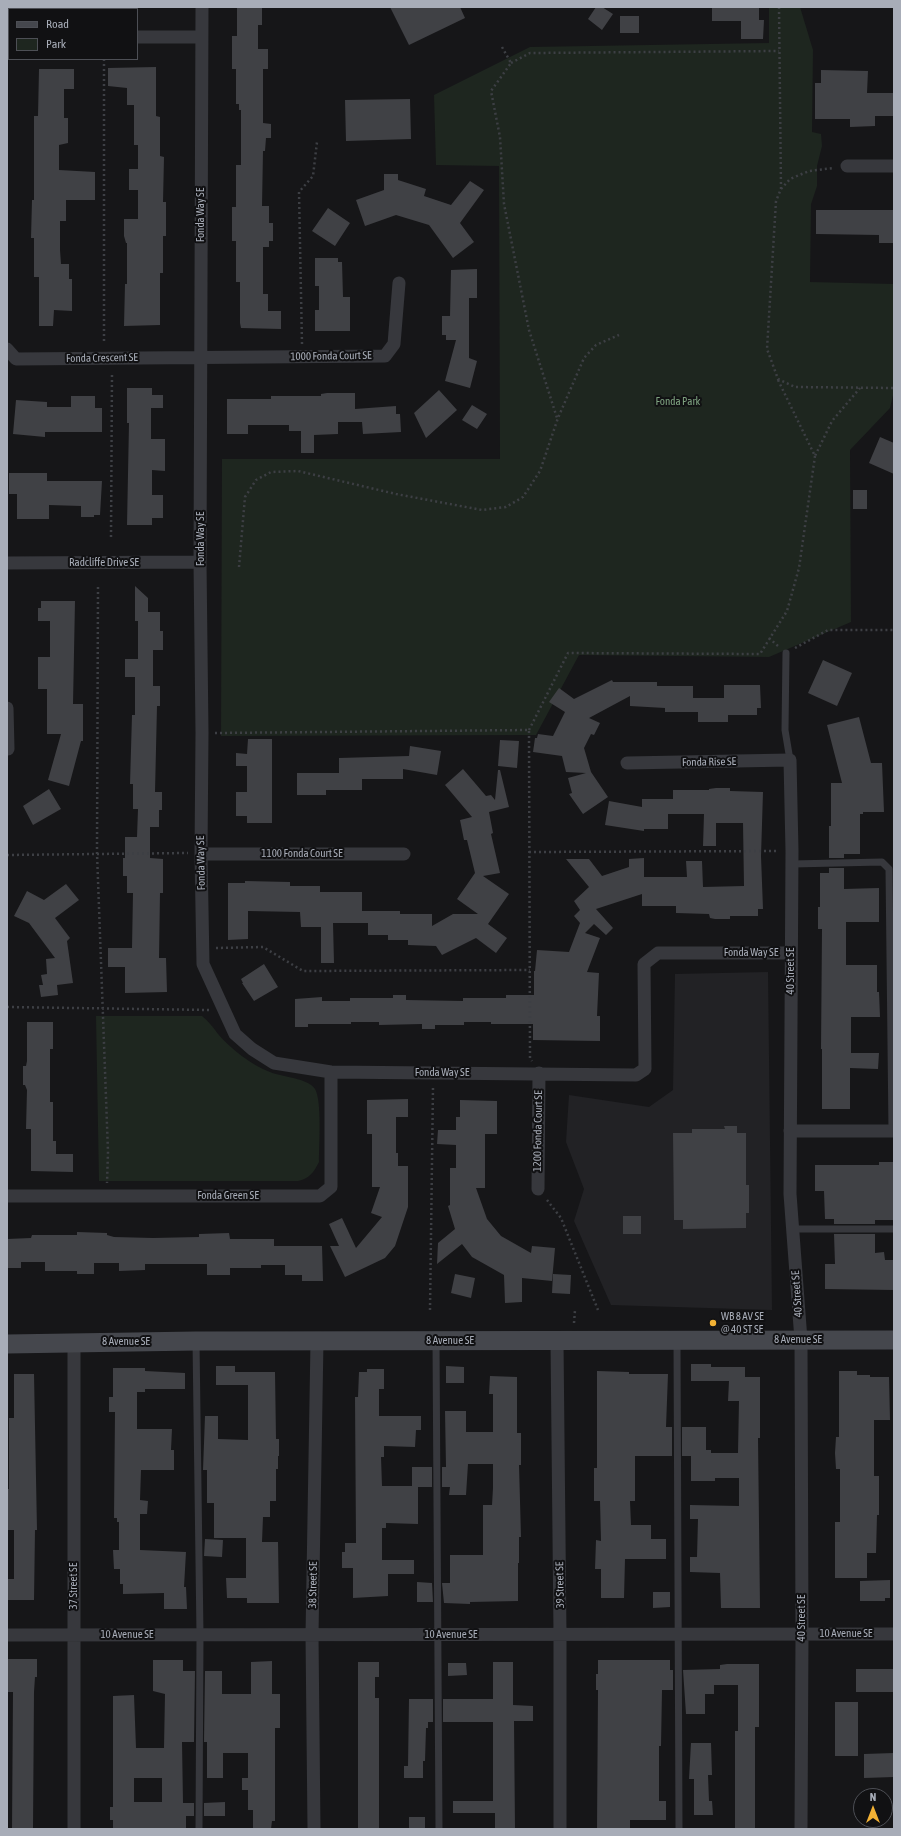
<!DOCTYPE html>
<html>
<head>
<meta charset="utf-8">
<style>
	body { margin:0 }
	#map { position:relative; width:901px; height:1836px; overflow:hidden; background:#161618; font-family:"Asap Condensed",sans-serif }
	canvas { display:block }
	.frame { position:absolute; inset:0; border:8px solid #a8adb8; pointer-events:none }
	.legend { position:absolute; left:8px; top:8px; width:130px; height:52px; box-sizing:border-box; background:#111113; border:1px solid #4d4f55; margin:0; padding:5px 7px; list-style:none; font-size:12px; color:#a8adb8 }
	.legend li { display:flex; align-items:center; gap:8px; height:20px }
	.legend b { width:20px; border:1px solid #4d4f55 }
	.north { position:absolute; left:853px; top:1788px; width:40px; height:40px; box-sizing:border-box; background:#111113; border:1px solid #4d4f55; border-radius:50%; rotate:0deg; font-size:11px; font-weight:700; line-height:16px; text-align:center; color:#a8adb8 }
	.north::after { content:''; display:block; margin:auto; width:14px; height:18px; background:#f2b134; clip-path:polygon(50% 0,100% 100%,50% 72%,0 100%) }
</style>
</head>
<body>
<div id="map">
<canvas width="901" height="1836"></canvas>
<div class="frame"></div>
<ul class="legend">
<li><b style="height:5px;background:#45474d"></b>Road</li>
<li><b style="height:11px;background:#1e261f"></b>Park</li>
</ul>
<div class="north">N</div>
</div>
<script>
const ctx = document.querySelector('canvas').getContext('2d');
ctx.lineJoin = 'round';
function paint(path, color) { ctx.fillStyle = color; ctx.fill(path, 'evenodd'); }
function strokePath(path, color, width, dash) { ctx.strokeStyle = color; ctx.lineWidth = width; ctx.lineCap = dash ? 'butt' : 'round'; ctx.setLineDash(dash || []); ctx.stroke(path); }
function drawText(font, color, halo, rows, align = 'center') {
  ctx.font = font + ' "Asap Condensed",sans-serif'; ctx.lineWidth = 4; ctx.setLineDash([]); ctx.textBaseline = 'middle'; ctx.strokeStyle = halo; ctx.fillStyle = color; for (const [text, x, y, turn = 0] of rows) {
    ctx.save(); ctx.translate(x, y); ctx.rotate((+turn || 0) * Math.PI / 180); ctx.textAlign = isNaN(turn) ? turn : align; if (halo) ctx.strokeText(text, 0, 0); ctx.fillText(text, 0, 0); ctx.restore();
  }
}
paint(new Path2D(`
	M768 972 772 1310 611 1305 574 1221 584 1189 566 1142 569 1095 649 1107 673 1090 675 974Z`), '#222225');
paint(new Path2D(`
	M769 7H800L813 50 812 132 821 134 822 146 817 166V186L811 204 810 282 894 284V391L890 408 850 450 851 622 769 657 579 655 536 735 221 736 222 459H500L499 166 436 165 434 95 530 47 769 43Z
	M96 1016H202C209 1022 213 1027 218 1034 231 1049 251 1065 270 1072 282 1077 308 1078 315 1089 322 1100 319 1146 319 1162 314 1172 309 1179 298 1181H99Z`), '#1e261f');
paint(new Path2D(`
	M237 7H262V25H258V49H268V69H263V123L271 124V138H266L265 151H263L262 206H269V223H273V241H269V247H263V294H268V311H281V329L241 328 240 323V282H236V241H232V207H236V165H241V110H239V104H236V69H232V36H237Z
	M390 7H460L465 18 409 45Z
	M596 7H602L613 14 602 30 588 19Z
	M712 7H759V20H764L763 39H741V21H712Z
	M620 16H639V33H620Z
	M156 67V116L160 117V156L164 157 163 202H166V236H163V273H160V325L124 326 125 284H127V243H126L124 236V219H138V190H129V169H138V145H134V105H127V88L108 86V68Z
	M39 69H74V89H64V118H68V143L59 145V170L95 172V200H66V221H60V250L61 264H69V279H72V311L54 310 53 326H39V277H34V238H31L32 200H34V116H38Z
	M821 70 868 71 867 93H894V116H875V126L850 127V119H815V83H821Z
	M410 99 411 139 346 141 345 100Z
	M384 174H398V180L426 189 424 196 451 205 470 181 484 190 460 223 474 242 453 258 429 225 396 215 365 226 356 200 384 190Z
	M328 208 350 223 335 246 312 231Z
	M816 210H894V243H879V235L816 234Z
	M315 258H338V262H342L343 297H350V331H315V310H319V286H315Z
	M477 269V298H469V358L477 361 470 388 445 381 456 340H446V335H442V316H450L451 270Z
	M127 388H152V395H163V408H151V439H165V471L152 470V495H163V518H152V525H127L129 423H127Z
	M439 390 457 410 426 438 414 413Z
	M327 393H355V409L396 406V414H400L401 432 363 434 362 422H338V434L314 435V453H301V431H289V425H248V434H227V399H271V396H321V394Z
	M71 396H95V408H102V432H45V437L13 434 16 400 47 402V407H71Z
	M472 405 487 414 477 429 462 420Z
	M880 437 894 443V474L869 463Z
	M9 473H47V481H102L100 515H94V517H81V506L49 505V519H17V494H9Z
	M853 490H867V509H853Z
	M135 586 148 598V612H160V631H163V650H153V686H160V706H157L155 792H162V810H159V827H150V858L163 859V893H160L159 958H166L167 992 125 993V967H108V948H132L133 893H127V876H123V858H125V837H137L138 809H133V784H130L132 715H135V677H125V659H138V621H135Z
	M41 601H75L73 704H83V741H81L69 786 48 780 61 734H47V689H38V657H50V621H38V608H41Z
	M823 660 852 673 837 706 808 693Z
	M612 680 613 682H657V686H693V698H724V685H760L761 708H757V715H728V722H698V712H665V708L630 706V696L589 718 600 723 594 735 591 734 584 748 591 772 608 797 583 814 569 794 572 793 568 778 586 773 566 772 562 756 533 752 535 738H537L538 734 553 736 565 712 549 702 559 688 574 699Z
	M859 717 871 763H882L884 812H863V814H860V854H844V858H829V826H831V783H842L827 725Z
	M248 739H272V823H247V816H236V792H247V766H236V753L247 754Z
	M500 740 519 741 517 768 498 766Z
	M410 746 441 751 437 775 403 769V779H362V790H326V795H297V773H339V758L409 756Z
	M463 769 486 796 491 795 495 800 498 770H500L509 807 489 812 493 833 491 834 500 873 483 876 509 894 488 924 507 938 496 953 476 938 442 955 436 946 408 945V940H388V935H368V923H333L334 963H321V927H301L300 912 248 911V939L228 940V883H245V881L290 882V886H320V892H362V911H400V914H432V926L453 914H478L457 899 475 873 467 840H464L460 820 472 817 445 785Z
	M716 788H730V791L763 792 761 856 763 909H758V916H730V919H715L710 918 709 914 676 913V906H642V894L596 909 613 928 606 935 594 924 585 933 600 938 587 972 599 973 597 1016H600V1041L533 1040V1024H491V1022H464V1025H435V1029H422V1024L379 1025V1022H351V1024H308V1027H295V999L322 997V1001H350V998H393V995H406V1000L463 1001V998H506V995H534V971H535L537 950 569 952 580 923 574 916 580 910 574 901 589 887 566 859H589L602 876 629 867V859L644 858V877H687L686 861H702L703 887 744 886 743 823H716V846H703L704 814H668V829H644V831L605 825 609 801 642 807V799H673V790H709V789Z
	M49 789 61 809 33 825 23 806Z
	M829 868H844V889L879 888V922H846V965H877V992H879L880 1017H851V1053H879L878 1069 850 1068V1109H822V1049H821L822 929H818V907H820V873H829Z
	M66 884 79 900 55 918 70 938 67 941 73 983 57 985 58 995 41 997 39 985H43L41 975 47 974 46 959 55 958 29 923 14 916 27 891 44 900Z
	M264 964 278 987 254 1001 242 983H243L241 979Z
	M27 1022H53V1049H50V1102H53V1141H56V1154H73V1172L31 1171V1129H26L27 1090 25 1085H23V1066H26L27 1061Z
	M408 1099V1117H396V1153H398V1166H408V1207L395 1246 385 1258 345 1277 330 1246H339L329 1224 342 1218 356 1248 382 1217 371 1213 380 1187H372V1134H367V1100Z
	M460 1100 497 1101V1134H485V1188H476L487 1219 501 1236 531 1253 532 1246 555 1248 552 1281 522 1278V1302L505 1303 504 1275 472 1257 462 1244 437 1264 438 1243 455 1229 448 1206 450 1205V1168H456V1145L437 1144 438 1130H456V1117H460Z
	M724 1126H737V1133H746V1185H749V1213H746V1228L683 1229V1220H674L673 1133H692V1129H725Z
	M879 1162H894V1220H875V1224H834V1219H825L824 1191H815V1165H879Z
	M623 1216H641V1234H623Z
	M77 1232 107 1233V1235L114 1237 153 1238 199 1237V1234L229 1233 230 1239H274V1246H322L323 1281H302V1275H285V1265H261V1268H230V1275H207V1264H145V1270L119 1271V1263H94V1274H77V1271H45V1262H21V1268H7V1239L31 1238 32 1235H77Z
	M834 1234H875V1253L884 1252 885 1260H894V1290L825 1289V1264H835Z
	M455 1274 475 1278 471 1298 451 1293Z
	M553 1274 571 1275 570 1294 552 1293Z
	M691 1364H711V1367H745V1377H760V1438H758L760 1608H721L720 1573 690 1572V1557H697L698 1519H690V1505L739 1506V1478H715V1481H691V1456H682V1427H706V1450H711V1453H738L739 1401H728L729 1381H691Z
	M216 1366H235V1372H275L276 1439H279V1456H278V1469H276V1501H270V1517H263L262 1542H278L279 1603H247V1598H227L226 1578H246V1538H214V1503H207V1470H203L205 1416H218V1439L248 1440V1385H216Z
	M446 1366 464 1367V1383H446Z
	M113 1368H145V1371L185 1373V1389H145V1392H137V1429H172L171 1450H174V1470H141L140 1500 148 1501 147 1514H140V1550L186 1552 184 1587H186L187 1609H164V1593L123 1594V1584H120V1569H114L113 1550H119V1522H117V1518H114L115 1412H109V1397H113Z
	M367 1369H384V1389H379V1416H421V1430H416L415 1447 384 1446V1457H381L382 1486H412V1467H432V1487H418V1524L386 1523V1528H382V1560H414V1574H388V1596L353 1598V1568H342V1552H345V1543H356L355 1397H358L359 1372H367Z
	M597 1371 629 1372V1374H668L666 1427H672V1456H635V1501H630L631 1525H651V1539H666V1559H625L624 1598H601V1569H595L596 1540 601 1541 600 1501H594V1468H597Z
	M839 1371H857V1375H870V1377H889L890 1420H874V1476H879V1515H877L876 1553H867V1578H835V1522H840V1469H836L835 1453 836 1437H839Z
	M14 1374H34L37 1530H35L34 1600H7V1579H14V1530H7V1489H9V1418H14Z
	M490 1376 517 1377V1433H521V1465H519L521 1537H519V1563H518V1601L470 1602V1604L444 1603 442 1583H450V1555H483V1505H492L493 1488V1464H468L466 1495H449L450 1487H442V1467H446L445 1411H466V1432H493V1394H489Z
	M205 1539 223 1540 222 1557 204 1556Z
	M890 1580V1598H885V1601H860V1581Z
	M417 1582 432 1583 433 1602H417Z
	M653 1592H670V1607L653 1608Z
	M7 1659H37V1677H35L34 1692 33 1829H12L13 1692H7Z
	M153 1660H183V1671H195L194 1742H182L183 1803H194V1816H186V1829H113V1820H110V1807H113V1696L134 1695 136 1748H164L165 1694 153 1691ZM134 1778H162V1802H134Z
	M598 1660H670V1670H673V1690H662L661 1746H659V1801H666V1820H630V1829H597L598 1690H596V1674H598Z
	M272 1661V1694H280V1728H275V1821H272L271 1829H253V1810H248V1790H242V1778H248V1753H223V1778H207V1742H204L205 1671H222V1694H251V1662Z
	M358 1662H379V1677H375V1698H379V1829H358Z
	M493 1662H513V1705L533 1706V1721H514L515 1829H495V1813H453V1801H493V1722H443V1699H493Z
	M448 1663H466L467 1675 448 1676Z
	M727 1664H759V1727H755V1829H735V1731H738V1685H714V1694H705V1714H686L683 1670 720 1669V1665Z
	M856 1669H894V1692H856Z
	M409 1699H433V1722H428V1728H426L425 1761H423V1778H404V1766H408Z
	M835 1702H858V1756H835Z
	M691 1743H711L712 1775H708L709 1801H712L713 1815H694V1779H689Z
	M894 1753V1777L864 1778V1754Z
	M225 1802V1816H204V1803Z
	M409 1817H425V1829H409Z`), '#404145');
strokePath(new Path2D(`
	M779 7 781 189 776 201 767 349 778 379 795 387 894 388
	M502 47 511 63 491 91 500 137 504 204 529 330 557 418
	M104 59V344
	M511 63 530 53 779 51
	M781 189 790 179 809 171 834 168
	M302 344 299 192 313 176 317 142
	M778 380 815 456 832 421 860 388
	M111 537 112 372
	M239 567 245 497 256 480 271 472 298 471 396 494 482 510 506 507 523 497 540 471 558 418 584 358 596 345 619 335
	M98 587 97 853 108 1152 107 1183
	M769 638 778 646
	M795 648 828 630H894
	M529 730 568 653 760 654 787 611 799 568 815 456
	M215 733 529 730 530 1058 532 1061
	M529 852 779 851
	M7 855 188 853
	M216 948 263 947 303 971 530 970
	M7 1007 210 1010
	M547 1200 561 1218 598 1310
	M430 1310 433 1087
	M574 1323 575 1310`), '#3d3f44', 2.5, [2, 3]);
strokePath(new Path2D(`
	M786 653 785 730 790 760
	M792 864 882 862 889 869 892 1131
	M792 1229H894
	M196 1341 200 1635 199 1829
	M436 1341 439 1829
	M677 1341 679 1829`), '#37383d', 7);
strokePath(new Path2D(`
	M202 7 200 562 202 733 201 854 203 964 235 1034 252 1049 274 1063 331 1072 636 1075 645 1069 644 964 658 953H791
	M137 37H201
	M7 44 9 43
	M847 166H894
	M7 349 16 359 385 356 394 344 399 283
	M7 563 200 562
	M7 708 8 749
	M627 763 790 760 792 851 790 1194 801 1340 802 1634 801 1829
	M201 854H404
	M790 1131H894
	M538 1189 539 1073
	M7 1196H320L331 1187V1072
	M557 1341 560 1634V1829
	M7 1635 894 1634
	M74 1829V1342
	M314 1829 312 1635 317 1341`), '#37383d', 13);
strokePath(new Path2D(`
	M7 1344 196 1341 894 1340`), '#45474d', 19);
for (const [x, y, r, color] of [
	[713,1323,4,"#f2b134"]
]) { const dot = new Path2D(); dot.arc(x, y, r, 0, 2 * Math.PI); ctx.fillStyle = color; ctx.fill(dot); strokePath(dot, '#111113', 1.5); }
drawText('11px', '#a8adb8', '#111113', [
	["Fonda Way SE",201,215,-90],
	["1000 Fonda Court SE",331,356,-1],
	["Fonda Crescent SE",102,358,-1],
	["Fonda Way SE",201,539,-90],
	["Radcliffe Drive SE",104,563],
	["Fonda Rise SE",709,762,-1],
	["1100 Fonda Court SE",302,854],
	["Fonda Way SE",201,863,-91],
	["Fonda Way SE",751,953],
	["40 Street SE",791,971,-90],
	["Fonda Way SE",442,1073],
	["1200 Fonda Court SE",538,1131,-89],
	["Fonda Green SE",228,1196],
	["40 Street SE",797,1294,-94],
	["8 Avenue SE",798,1340],
	["8 Avenue SE",450,1341],
	["8 Avenue SE",126,1342],
	["38 Street SE",313,1585,-89],
	["39 Street SE",560,1585,-91],
	["37 Street SE",74,1586,-90],
	["40 Street SE",802,1618,-90],
	["10 Avenue SE",846,1634],
	["10 Avenue SE",127,1635],
	["10 Avenue SE",451,1635]
]);
drawText('11px', '#7fa381', '#111113', [
	["Fonda Park",678,402]
]);
drawText('11px', '#a8adb8', '#111113', [
	["WB 8 AV SE",721,1317],
	["@ 40 ST SE",721,1330]
], 'left');
</script>
</body>
</html>
